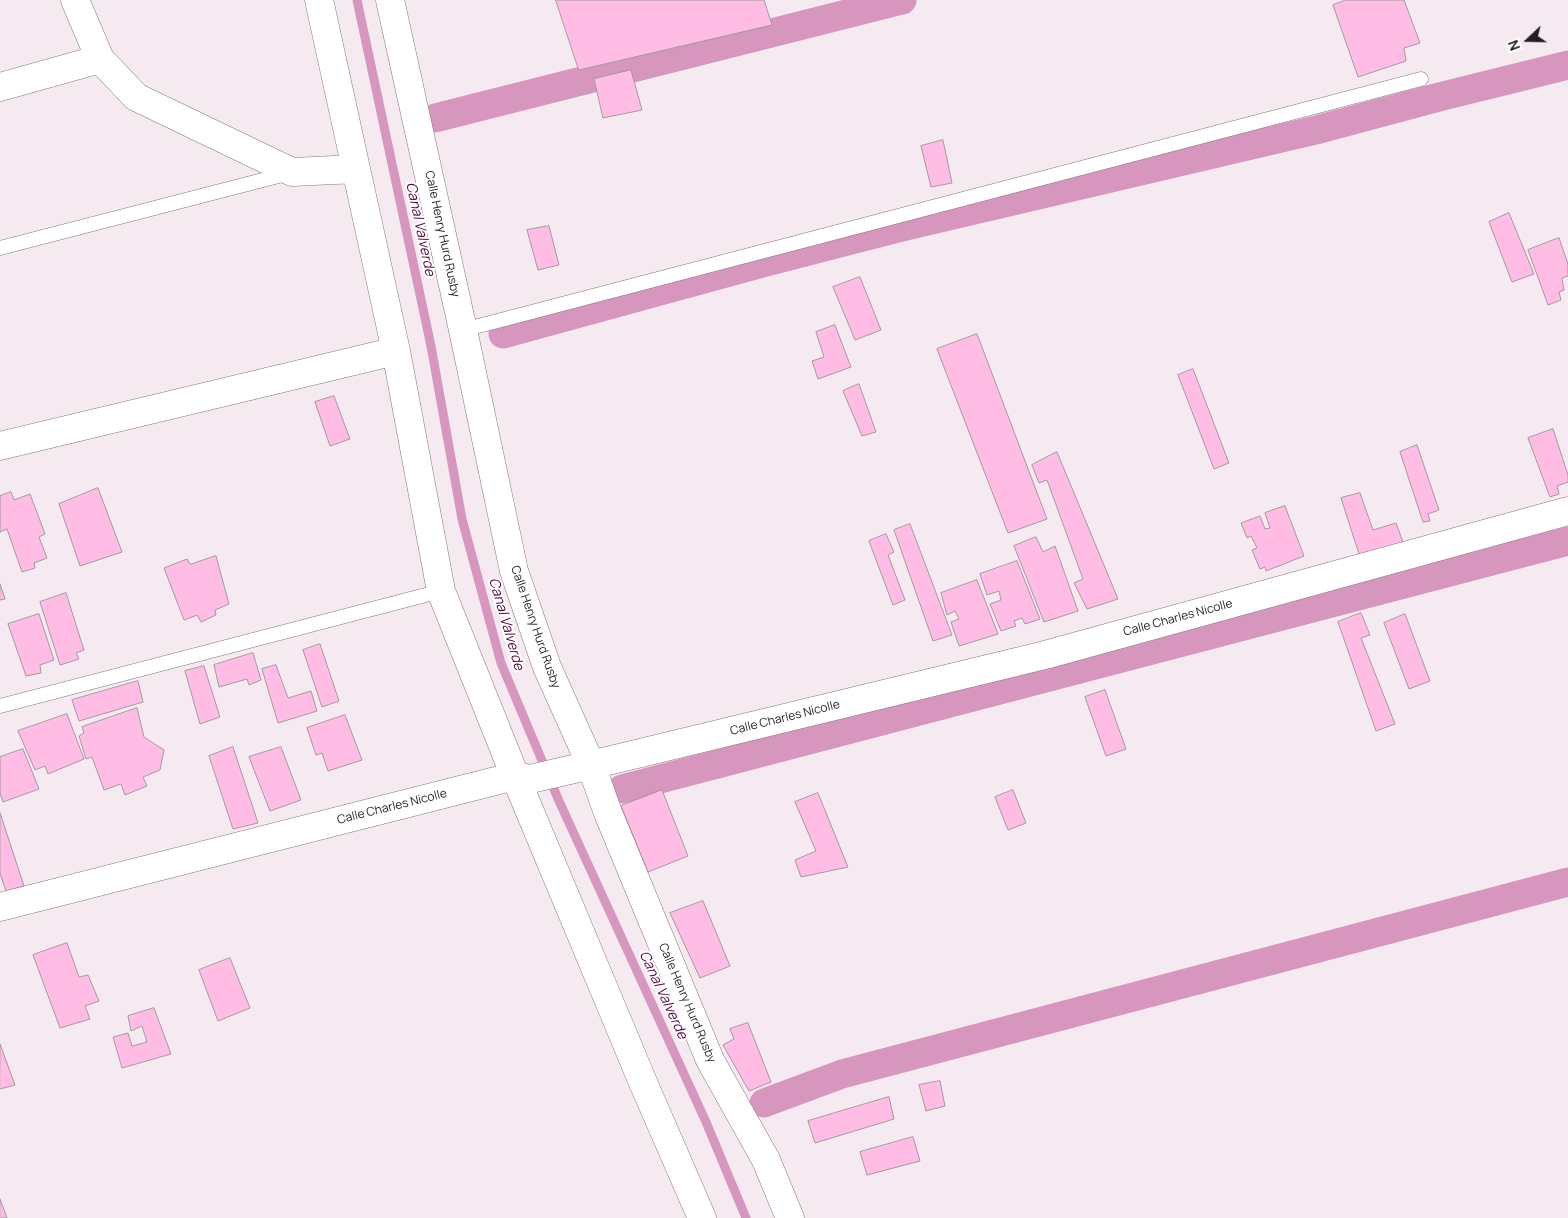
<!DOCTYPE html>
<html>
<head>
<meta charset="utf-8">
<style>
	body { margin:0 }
	#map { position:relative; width:1568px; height:1218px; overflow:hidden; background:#f6eaf1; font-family:Manrope,sans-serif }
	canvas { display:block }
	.north { position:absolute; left:1503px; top:15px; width:50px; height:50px; -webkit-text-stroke:4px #fff; paint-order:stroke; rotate:249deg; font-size:14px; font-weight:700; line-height:20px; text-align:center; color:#231e21 }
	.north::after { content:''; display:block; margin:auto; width:18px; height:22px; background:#231e21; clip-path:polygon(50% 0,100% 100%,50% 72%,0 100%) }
</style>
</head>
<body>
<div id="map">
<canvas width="1568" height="1218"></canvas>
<div class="north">N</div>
</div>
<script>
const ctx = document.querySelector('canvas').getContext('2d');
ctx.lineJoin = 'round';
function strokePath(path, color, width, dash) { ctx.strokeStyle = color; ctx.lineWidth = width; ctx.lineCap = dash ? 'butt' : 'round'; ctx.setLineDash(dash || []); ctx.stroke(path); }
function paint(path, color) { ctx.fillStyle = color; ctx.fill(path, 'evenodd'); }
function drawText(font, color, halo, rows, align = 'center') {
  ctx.font = font + ' Manrope,sans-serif'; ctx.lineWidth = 4; ctx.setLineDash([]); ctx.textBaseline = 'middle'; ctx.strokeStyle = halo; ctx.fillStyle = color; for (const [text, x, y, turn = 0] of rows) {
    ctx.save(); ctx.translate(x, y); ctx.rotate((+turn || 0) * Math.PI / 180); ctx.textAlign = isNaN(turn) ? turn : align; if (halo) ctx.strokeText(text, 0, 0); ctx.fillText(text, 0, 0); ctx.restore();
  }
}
strokePath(new Path2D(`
	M357 0 431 346 462 519 501 663 559 801 706 1122 746 1218`), '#d796bd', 9);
strokePath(new Path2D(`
	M435 118 902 0
	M503 334 766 262 902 227 1316 130 1439 97 1568 65
	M622 789 1568 541
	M764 1103 842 1074 1568 882`), '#d796bd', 29);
const building = new Path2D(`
	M556 0H764L772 25 579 70Z
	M1346 0H1404L1420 43 1404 48 1406 61 1358 77 1333 5Z
	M631 70 642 110 603 118 594 79Z
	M943 140 952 183 931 187 921 146Z
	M1509 213 1534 274 1512 282 1489 222Z
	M549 226 559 265 538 270 527 230Z
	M1559 238 1568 264V276L1562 278 1564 290 1559 292 1561 300 1548 305 1528 250Z
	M860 277 881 330 855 340 833 287Z
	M835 325 851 367 818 379 812 361 824 357 816 332Z
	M977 334 1047 519 1008 533 937 349Z
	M1193 369 1229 463 1214 469 1178 375Z
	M859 384 876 432 862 436 843 391Z
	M334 396 350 439 330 446 315 402Z
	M1553 429 1568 475V482L1557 486 1559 494 1550 497 1528 438Z
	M1417 445 1439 510 1428 514 1430 521 1423 522 1400 452Z
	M1057 452 1118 599 1087 609 1074 583 1083 579 1047 480 1039 483 1032 465Z
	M98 488 122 552 80 566 59 504Z
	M11 492 14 500 30 494 45 534 39 537 47 558 34 563 35 568 22 572 7 529 0 532V496Z
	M1360 493 1373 530 1396 523 1404 545 1360 557 1341 498Z
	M1285 506 1304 556 1266 571 1265 567 1260 569 1252 550 1257 548 1251 536 1247 538 1241 523 1260 516 1265 529 1270 528 1265 513Z
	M910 524 952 635 933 641 894 530Z
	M886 534 894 552 888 555 905 600 893 605 869 541Z
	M1036 537 1043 552 1055 546 1078 611 1044 622 1014 546Z
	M216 556 229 604 215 610 216 615 201 622 197 615 184 620 164 568 187 559 190 564Z
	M1017 561 1040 619 1025 624 1022 618 1014 621 1016 626 1001 631 990 604 1001 600 999 591 987 595 980 574Z
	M977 580 998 634 959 646 951 622 959 619 955 611 947 615 941 593Z
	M0 584 5 599 0 600Z
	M66 593 84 650 76 653 79 659 60 665 40 602Z
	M1361 613 1370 635 1361 638 1395 724 1376 731 1338 622Z
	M39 614 54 660 40 665 41 673 26 676 8 624Z
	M1405 614 1430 681 1409 689 1384 623Z
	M320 644 339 701 322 707 303 650Z
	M253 653 261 680 249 685 247 679 219 687 214 665Z
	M276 665 288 698 311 691 317 711 278 723 262 669Z
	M204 666 220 717 200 724 185 671Z
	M138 681 143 702 79 721 72 700Z
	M1105 690 1126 749 1106 756 1085 697Z
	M137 708 144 737 164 750 160 770 143 777 147 786 125 795 121 784 104 790 92 757 86 759 79 736 84 733 82 727Z
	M67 714 84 759 48 774 45 766 35 770 18 731Z
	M345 715 362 760 328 771 322 753 316 755 307 728Z
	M233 747 258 823 233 829 209 756Z
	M281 747 301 800 270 811 249 757Z
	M23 749 39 789 3 802 0 793V757Z
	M662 790 688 856 648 872 621 806Z
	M1013 790 1026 823 1008 830 995 797Z
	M818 793 848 867 801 877 795 860 816 851 795 802Z
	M0 813 24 886 6 891 0 873Z
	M703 901 730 966 700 978 670 913Z
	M67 943 79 977 88 975 99 1001 85 1006 90 1019 60 1028 33 955Z
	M230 958 250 1008 218 1021 199 970Z
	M154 1008 171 1054 122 1068 113 1037 128 1033 132 1046 147 1042 142 1026 131 1031 128 1016Z
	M748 1023 771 1082 749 1091 723 1045 734 1039 730 1029Z
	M0 1044 15 1085 0 1089Z
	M940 1081 945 1106 926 1111 919 1085Z
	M889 1097 894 1119 815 1143 808 1121Z
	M913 1137 920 1161 867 1175 860 1152Z
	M0 1199 7 1218H0Z`);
paint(building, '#ffbce4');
strokePath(building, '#a4999f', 1);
const service = new Path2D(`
	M0 248 290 173
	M463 330 1421 79
	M0 706 441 591`);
const minor = new Path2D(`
	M75 0 100 59 136 97 292 172 356 169
	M319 0 396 351 441 591 515 776 642 1080 702 1218
	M0 87 100 59
	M0 446 396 351
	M0 907 515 776 530 779 591 765 1045 655 1568 511`);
const tertiary = new Path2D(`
	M390 0 463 330 514 571 547 667 591 765 608 813 710 1060 766 1160 790 1218`);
strokePath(service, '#84797f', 15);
strokePath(minor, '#84797f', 29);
strokePath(tertiary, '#84797f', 29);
strokePath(service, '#fff', 14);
strokePath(minor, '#fff', 28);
strokePath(tertiary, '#fff', 28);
drawText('12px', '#231e21', '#fff', [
	["Calle Henry Hurd Rusby",442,234,78],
	["Calle Charles Nicolle",1178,618,-15],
	["Calle Henry Hurd Rusby",535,627,71],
	["Calle Charles Nicolle",785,718,-14],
	["Calle Charles Nicolle",392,807,-14],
	["Calle Henry Hurd Rusby",687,1003,67]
]);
drawText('italic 14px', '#53053e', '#fff', [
	["Canal Valverde",420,229,78],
	["Canal Valverde",506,624,74],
	["Canal Valverde",663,995,65]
]);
</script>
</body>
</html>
